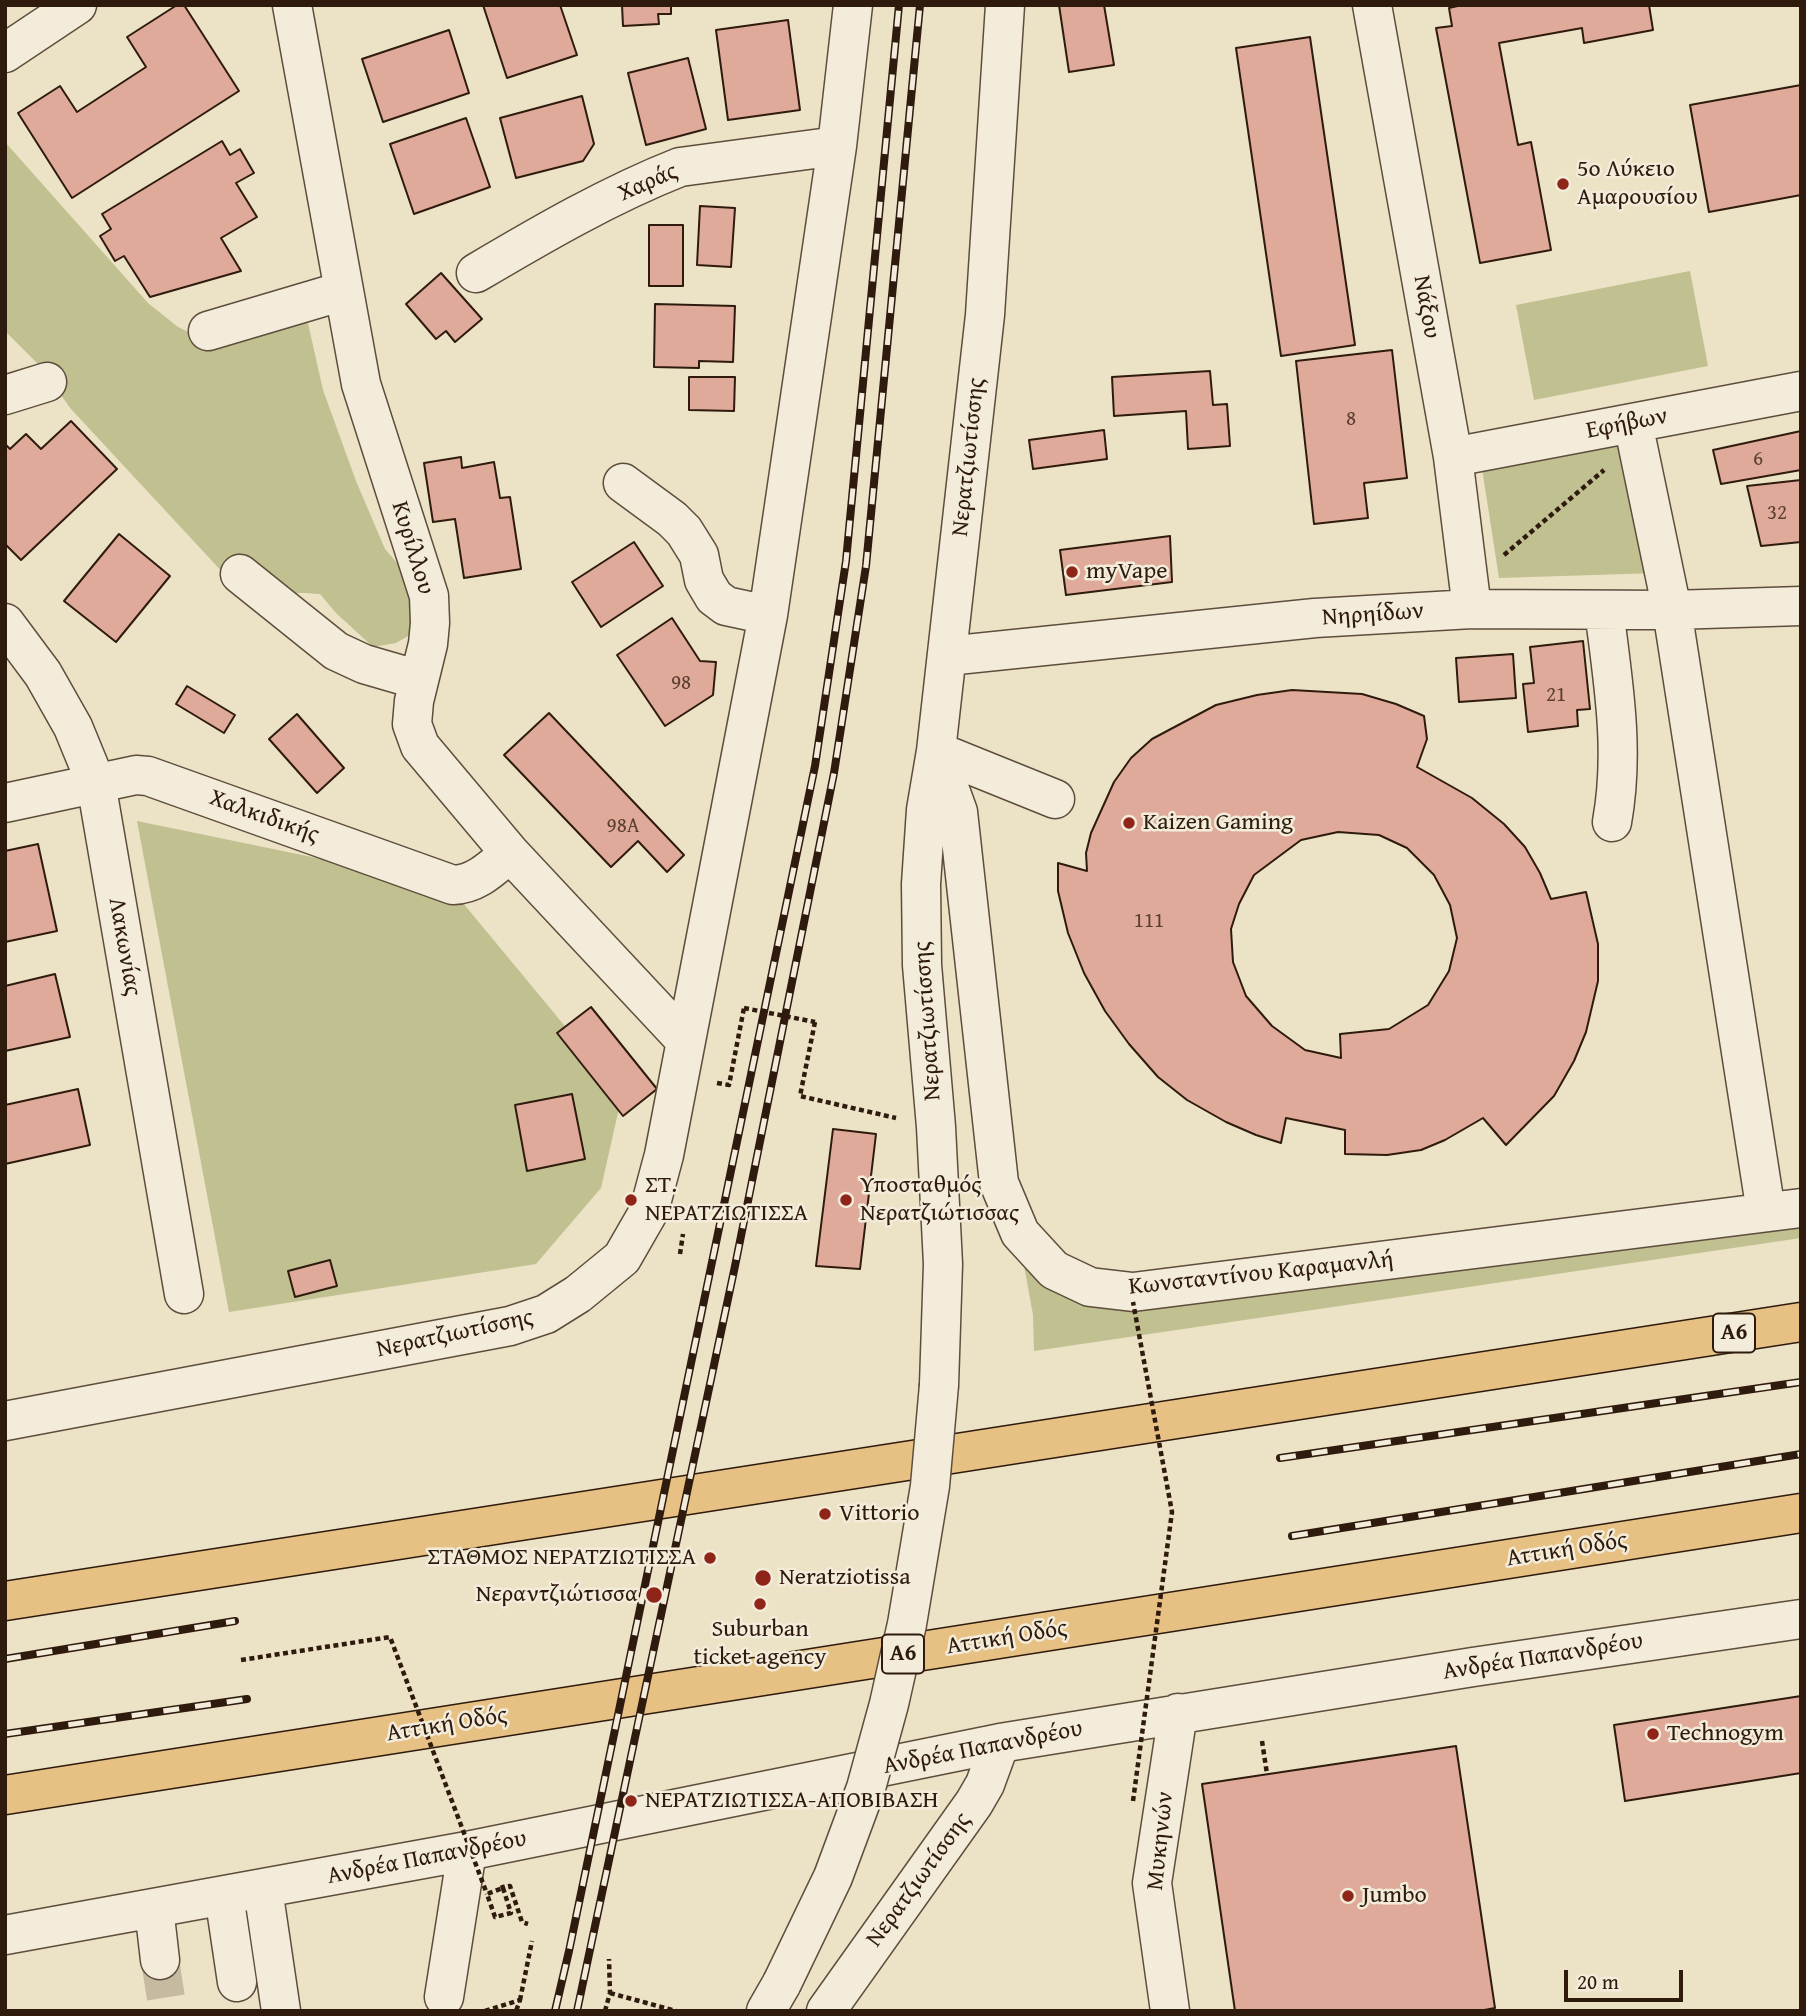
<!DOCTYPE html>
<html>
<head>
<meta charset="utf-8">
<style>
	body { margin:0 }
	#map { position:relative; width:1806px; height:2016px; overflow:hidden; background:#ece2c6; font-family:"Gentium Book Plus",serif }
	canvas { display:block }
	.frame { position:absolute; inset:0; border:7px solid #2f1b0e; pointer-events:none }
	.scale { position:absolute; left:1564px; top:1970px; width:119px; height:32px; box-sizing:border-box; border:4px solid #2f1b0e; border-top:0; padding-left:9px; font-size:21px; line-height:24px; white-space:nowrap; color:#2f1b0e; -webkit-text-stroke:5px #f3ecda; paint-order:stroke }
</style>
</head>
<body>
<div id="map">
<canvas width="1806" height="2016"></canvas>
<div class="frame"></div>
<div class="scale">20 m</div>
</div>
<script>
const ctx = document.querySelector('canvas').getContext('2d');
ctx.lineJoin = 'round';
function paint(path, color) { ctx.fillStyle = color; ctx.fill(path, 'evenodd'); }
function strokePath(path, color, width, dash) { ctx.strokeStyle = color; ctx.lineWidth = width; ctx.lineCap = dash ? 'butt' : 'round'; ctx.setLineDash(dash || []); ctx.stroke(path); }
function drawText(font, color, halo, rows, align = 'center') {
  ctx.font = font + ' "Gentium Book Plus",serif'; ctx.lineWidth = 5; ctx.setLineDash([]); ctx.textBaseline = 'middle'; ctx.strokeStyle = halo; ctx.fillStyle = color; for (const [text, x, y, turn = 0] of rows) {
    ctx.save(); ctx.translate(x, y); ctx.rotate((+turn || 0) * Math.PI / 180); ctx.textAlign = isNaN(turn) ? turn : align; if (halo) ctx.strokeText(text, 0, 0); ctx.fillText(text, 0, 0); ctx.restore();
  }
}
paint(new Path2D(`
	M5 142 148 303 178 327 214 344 307 319 323 390 356 481 385 549 411 579 415 632 396 643 373 647 336 613 320 594C286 591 287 593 265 618L71 409 40 366 5 331Z
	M1690 271 1708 366 1534 400 1516 305Z
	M1627 441 1656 573 1499 578 1481 462Z
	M137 821 448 885 622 1095 601 1188 536 1264 229 1312Z
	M1801 1215V1238L1034 1351 1033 1315 1021 1249 1069 1289Z`), '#c0c090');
const building = new Path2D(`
	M177 5H184L239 91 72 198 18 113 60 86 77 112 146 67 127 37Z
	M483 5H560L577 55 507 78Z
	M622 5H671V14H658L659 24 623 26Z
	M1059 5H1104L1114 65 1069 72Z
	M1462 5H1649L1653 30 1584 43 1582 28 1499 43 1518 145 1531 142 1551 250 1480 263 1436 28 1452 26 1449 8Z
	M788 20 800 110 728 120 716 30Z
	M449 30 469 93 383 122 362 59Z
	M1310 37 1355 345 1281 356 1236 48Z
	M688 58 706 129 646 145 628 73Z
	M1801 85V195L1709 212 1690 105Z
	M582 96 594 144 583 161 516 178 500 118Z
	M466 118 490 187 414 214 390 144Z
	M222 141 230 155 240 149 254 173 236 183 257 217 221 238 241 271 150 297 124 256 115 261 100 236 111 229 102 214Z
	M700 206 735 208 731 267 697 265Z
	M649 225H683V286H649Z
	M441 273 482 319 455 342 446 331 436 339 406 304Z
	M655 304 735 306 733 362 699 361V368L654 367Z
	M1392 350 1407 478 1364 483 1368 518 1314 524 1296 361Z
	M1210 371 1213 405 1227 404 1230 446 1188 449 1186 411 1114 416 1112 377Z
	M689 377H735L734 411 689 410Z
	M71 421 117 469 21 560 5 544V444L10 449 26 434 41 449Z
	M1104 430 1107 459 1033 469 1029 440Z
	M1801 431V470L1721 484 1713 450Z
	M461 457 462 468 494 462 500 498 510 497 521 569 464 578 455 519 433 522 424 463Z
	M1801 480V542L1761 546 1747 486Z
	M119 534 170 576 116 642 64 601Z
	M1170 536 1172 582 1066 595 1060 550Z
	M634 542 663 586 601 627 572 582Z
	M672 618 700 661 716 662 713 695 665 726 617 655Z
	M1583 641 1590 709 1577 710 1578 726 1528 732 1523 684 1534 683 1530 647Z
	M1513 654 1516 698 1459 702 1456 658Z
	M187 686 235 715 224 733 176 704Z
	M1292 690 1362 694 1396 704 1424 716 1427 739 1417 767 1472 798 1504 824 1525 847 1540 873 1551 899 1586 892 1598 944V981L1586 1032 1574 1061 1554 1096 1506 1145 1483 1118 1445 1140 1421 1150 1387 1155 1345 1154V1130L1286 1118 1281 1143 1256 1135 1226 1122 1187 1100 1158 1077 1129 1044 1105 1011 1084 973 1068 933 1058 891V863L1087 871 1086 853 1091 833 1114 782 1131 758 1152 739 1216 705 1257 695ZM1338 832 1379 835 1407 848 1434 875 1450 905 1457 938 1449 971 1428 1005 1389 1029 1340 1034 1341 1058 1305 1050 1272 1026 1246 996 1233 962 1231 929 1239 904 1254 875 1301 840Z
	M549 713 684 855 667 872 638 841 611 867 504 755Z
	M297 714 344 768 317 793 269 739Z
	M38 844 57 931 5 942V851Z
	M55 974 70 1037 5 1051V986Z
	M591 1007 657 1089 623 1116 557 1033Z
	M78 1089 90 1145 5 1164V1105Z
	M572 1094 585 1159 527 1171 515 1105Z
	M833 1129 876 1134 860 1269 816 1266Z
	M330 1260 337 1286 295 1297 288 1271Z
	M1801 1696V1773L1625 1801 1614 1725Z
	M1456 1746 1495 2008 1479 2011H1235L1202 1784Z`);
paint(building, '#dfaa99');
strokePath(building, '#2f1b0e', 2);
strokePath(new Path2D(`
	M160 1960 168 2011`), '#c6baa1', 38, [38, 19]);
const minor = new Path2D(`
	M292 5 361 384 429 596 430 623 428 644 414 701 412 724 420 746 510 853 684 1039
	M1372 5 1453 457 1472 609
	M5 53 77 5
	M476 273C542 234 609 195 680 167L837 146
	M208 331 343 291
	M5 395 47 382
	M1633 423 1672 610 1766 1212
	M1453 457 1801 391
	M623 483 672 519 684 531 699 555 704 580 714 597 726 606 768 615
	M240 574 336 651 364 664 419 680
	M1604 610C1613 681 1625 751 1612 822
	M5 623 43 674 73 727 96 783 184 1294
	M947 656 1315 618 1472 609 1672 610 1801 606
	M936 751 1055 799
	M937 754 958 812 999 1183 1020 1233 1054 1270 1090 1287 1133 1292 1801 1208
	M5 803 136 775 148 776 453 885C477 884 492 868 510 853
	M939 1385 943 1264 936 1127 922 965 921 884 926 810 936 751 985 315 1005 5
	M5 1421 510 1326 546 1314 578 1294 622 1258 649 1211 664 1155 768 615 837 146 853 5
	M263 1889 281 2011
	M224 1895 237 1982
	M154 1908 160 1960
	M5 1935 467 1851 1000 1743 1473 1667 1801 1619
	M444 1997 467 1851
	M766 2011 782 1983
	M826 2011 974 1803 985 1784 1000 1743
	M1170 2011 1152 1883 1178 1713`);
const highway = new Path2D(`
	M5 1601 1801 1322
	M5 1795 1801 1513`);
strokePath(minor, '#5e4d3c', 41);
strokePath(highway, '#2f1b0e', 41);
strokePath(new Path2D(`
	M1504 555 1604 470
	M815 1022 800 1096 896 1118
	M717 1083 729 1085 744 1008
	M680 1254 683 1234
	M1262 1741 1267 1774
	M502 1885 503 1888 510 1886 522 1922 528 1924
	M503 1888 511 1913 495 1917 487 1894Z
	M610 1993 676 2011
	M520 2000 532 1941
	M485 2011 520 2000 516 2011
	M605 2011 610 1993 609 1959`), '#2f1b0e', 4.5, [5, 3.5]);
strokePath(minor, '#f3ecda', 38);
strokePath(highway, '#e6c183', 38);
const rail = new Path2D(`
	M1280 1458 1801 1382
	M1292 1536 1801 1454
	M5 1659 235 1621
	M5 1734 247 1699
	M555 2011 569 1951 815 766 846 561 899 5
	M577 2011 735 1266 834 773 866 566 920 5`);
strokePath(rail, '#2f1b0e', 8);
strokePath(rail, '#f3ecda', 5, [16]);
const minorBridge = new Path2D(`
	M782 1983 833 1877 866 1788 889 1704 907 1624 930 1486 939 1385`);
strokePath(minorBridge, '#5e4d3c', 41, []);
strokePath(new Path2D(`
	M744 1008 815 1022
	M241 1660 390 1637 487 1894
	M1133 1801 1172 1512 1133 1302`), '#2f1b0e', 4.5, [5, 3.5]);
strokePath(minorBridge, '#f3ecda', 38);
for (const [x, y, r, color] of [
	[1563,184,7,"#8f2418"],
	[1072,572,7,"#8f2418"],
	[1129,823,7,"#8f2418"],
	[631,1200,7,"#8f2418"],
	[846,1200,7,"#8f2418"],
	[825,1514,7,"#8f2418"],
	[710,1558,7,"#8f2418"],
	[763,1578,9,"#8f2418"],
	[654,1595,9,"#8f2418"],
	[760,1604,7,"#8f2418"],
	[1653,1734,7,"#8f2418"],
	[631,1801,7,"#8f2418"],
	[1348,1896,7,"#8f2418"]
]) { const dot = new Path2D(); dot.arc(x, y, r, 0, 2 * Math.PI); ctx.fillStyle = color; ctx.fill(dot); strokePath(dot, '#f3ecda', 2.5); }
drawText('21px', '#5b3f31', null, [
	["8",1351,420],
	["6",1758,460],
	["32",1777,514],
	["98",681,684],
	["21",1556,696],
	["98Α",623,827],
	["111",1149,922]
]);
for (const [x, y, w] of [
	[1734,1333,42],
	[903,1654,42]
]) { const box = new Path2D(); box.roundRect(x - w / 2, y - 19.5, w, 39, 5); ctx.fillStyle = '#f3ecda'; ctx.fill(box); strokePath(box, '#2f1b0e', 2); }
drawText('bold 23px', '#2f1b0e', null, [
	["Α6",1734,1333],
	["Α6",903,1654]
]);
drawText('24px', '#2f1b0e', '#f3ecda', [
	["5ο Λύκειο",1577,170],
	["Αμαρουσίου",1577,198],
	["myVape",1086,572],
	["Kaizen Gaming",1143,823],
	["ΣΤ.",645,1186],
	["ΝΕΡΑΤΖΙΩΤΙΣΣΑ",645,1214],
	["Υποσταθμός",860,1186],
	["Νερατζιώτισσας",860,1214],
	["Vittorio",839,1514],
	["ΣΤΑΘΜΟΣ ΝΕΡΑΤΖΙΩΤΙΣΣΑ",696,1558,"right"],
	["Neratziotissa",779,1578],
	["Νεραντζιώτισσα",638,1595,"right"],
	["Suburban",760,1630,"center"],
	["ticket agency",760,1658,"center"],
	["Technogym",1667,1734],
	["ΝΕΡΑΤΖΙΩΤΙΣΣΑ-ΑΠΟΒΙΒΑΣΗ",645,1801],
	["Jumbo",1362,1896]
], 'left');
drawText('24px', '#2f1b0e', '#f3ecda', [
	["Χαράς",648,183,-24],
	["Νάξου",1426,307,80],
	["Εφήβων",1627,424,-11],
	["Νερατζιωτίσσης",969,457,-84],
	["Κυρίλλου",412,548,73],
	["Νηρηίδων",1373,615,-4],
	["Χαλκιδικής",264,817,20],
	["Λακωνίας",124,947,80],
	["Νερατζιωτίσσης",928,1021,-94],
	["Κωνσταντίνου Καραμανλή",1261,1274,-6],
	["Νερατζιωτίσσης",455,1334,-12],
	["Αττική Οδός",1567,1550,-9],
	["Αττική Οδός",1007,1638,-9],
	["Ανδρέα Παπανδρέου",1543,1657,-9],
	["Αττική Οδός",447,1725,-9],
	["Ανδρέα Παπανδρέου",983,1748,-11],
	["Μυκηνών",1161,1841,-84],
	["Ανδρέα Παπανδρέου",427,1858,-11],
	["Νερατζιωτίσσης",919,1880,-54]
]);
</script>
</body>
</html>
